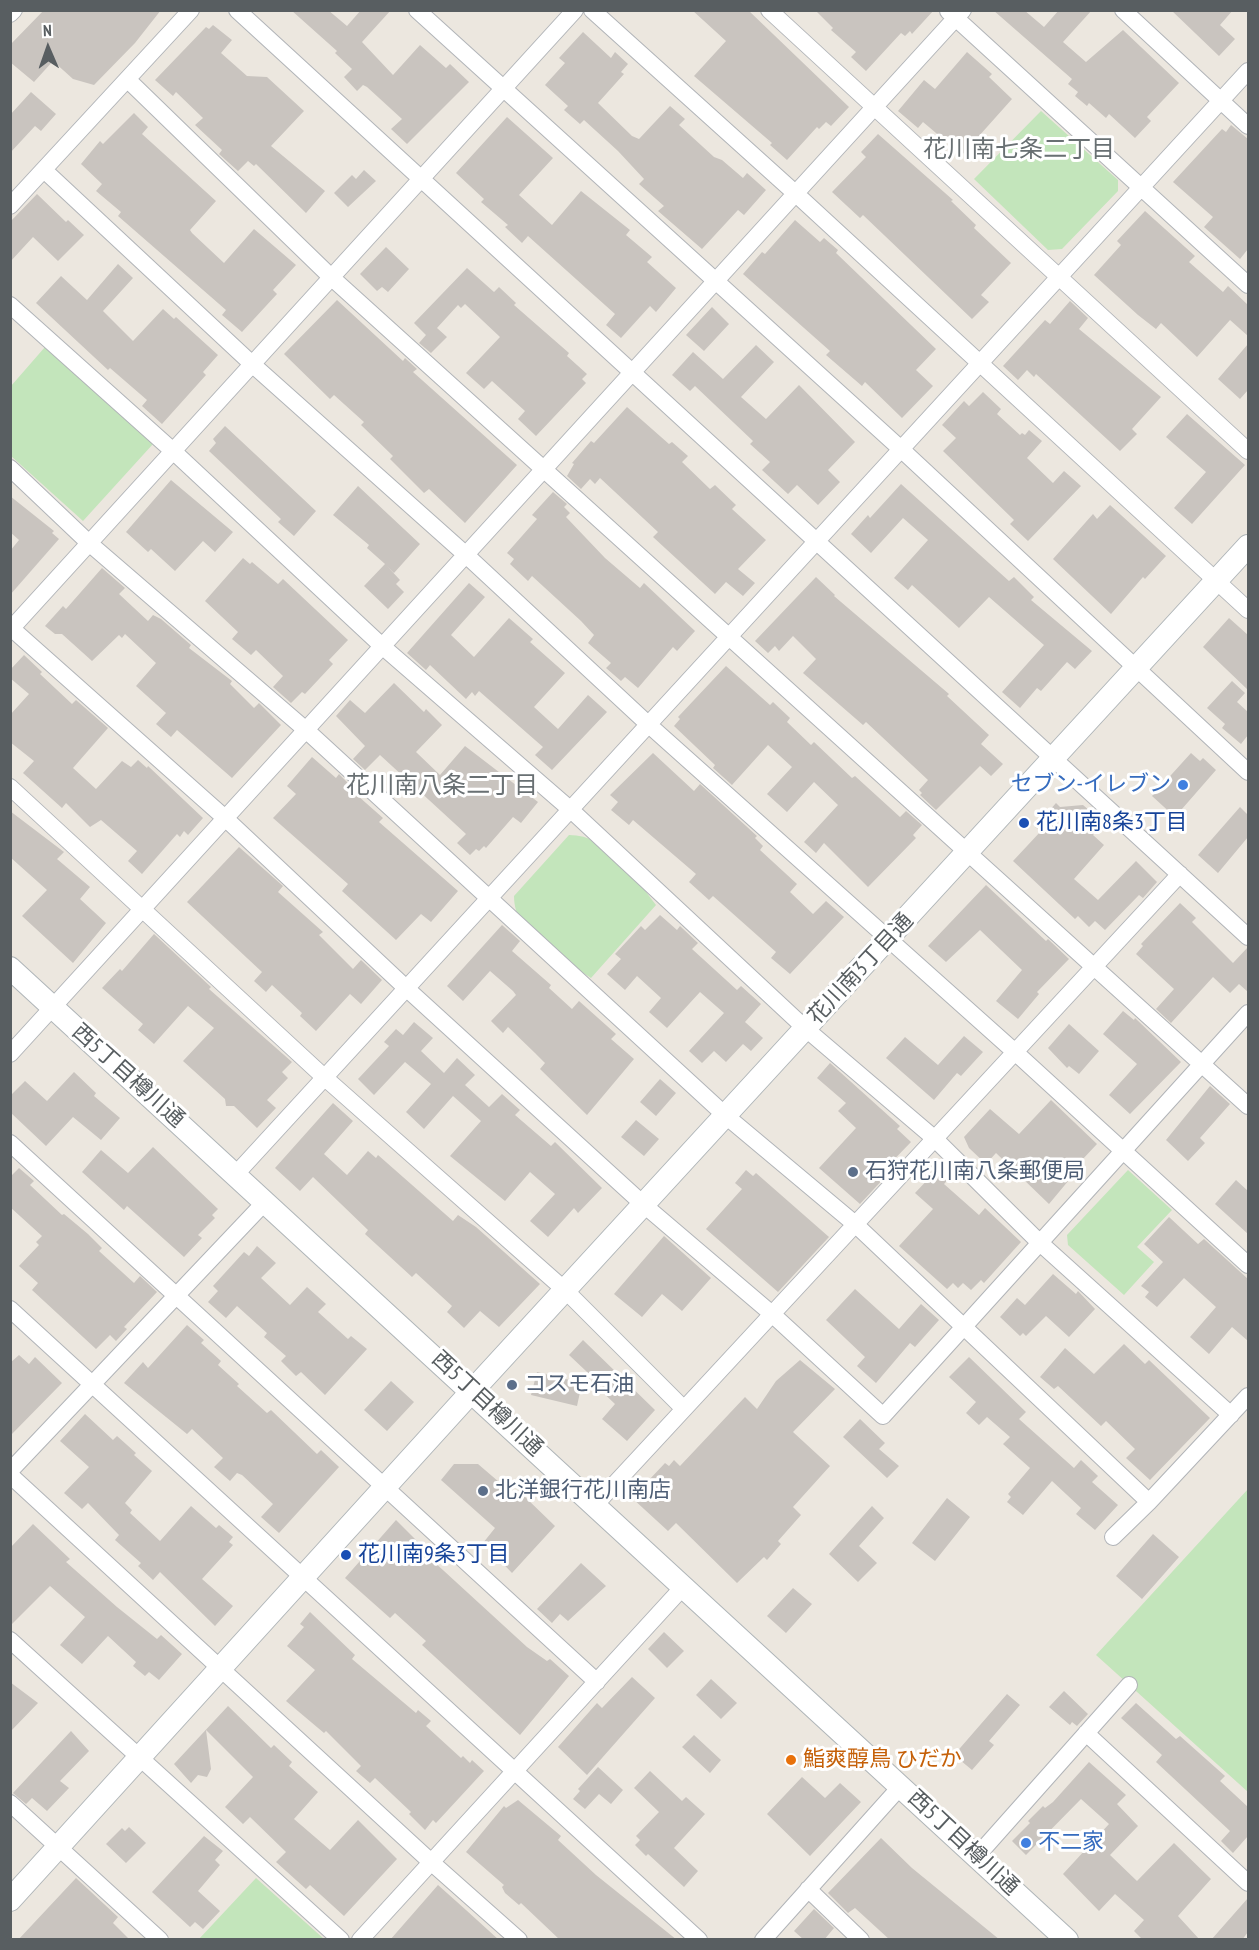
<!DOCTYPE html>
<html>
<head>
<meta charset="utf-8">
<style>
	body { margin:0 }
	#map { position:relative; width:1259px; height:1950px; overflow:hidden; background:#ece7df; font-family:"PT Sans Narrow",sans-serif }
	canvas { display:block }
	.frame { position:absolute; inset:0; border:12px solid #585e61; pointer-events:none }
	.north { position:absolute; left:18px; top:18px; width:60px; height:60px; -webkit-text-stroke:4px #fff; paint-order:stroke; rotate:358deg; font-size:16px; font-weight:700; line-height:24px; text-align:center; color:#585e61 }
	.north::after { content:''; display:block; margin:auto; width:21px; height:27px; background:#585e61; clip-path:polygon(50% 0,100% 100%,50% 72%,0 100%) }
</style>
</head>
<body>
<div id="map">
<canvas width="1259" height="1950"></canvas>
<div class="frame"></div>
<div class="north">N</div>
</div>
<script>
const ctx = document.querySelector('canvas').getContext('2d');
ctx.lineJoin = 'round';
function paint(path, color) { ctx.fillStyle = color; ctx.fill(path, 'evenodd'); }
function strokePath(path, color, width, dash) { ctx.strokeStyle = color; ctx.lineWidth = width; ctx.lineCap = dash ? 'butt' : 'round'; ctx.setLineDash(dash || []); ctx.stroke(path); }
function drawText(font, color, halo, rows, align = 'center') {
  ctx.font = font + ' "PT Sans Narrow","Noto Sans JP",sans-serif'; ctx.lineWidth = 6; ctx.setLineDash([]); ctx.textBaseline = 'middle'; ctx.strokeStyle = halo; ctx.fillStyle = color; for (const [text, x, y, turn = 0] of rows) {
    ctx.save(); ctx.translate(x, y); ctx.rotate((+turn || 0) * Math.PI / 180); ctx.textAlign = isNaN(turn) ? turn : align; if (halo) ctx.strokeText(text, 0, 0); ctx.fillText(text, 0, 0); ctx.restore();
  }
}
paint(new Path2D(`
	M1041 111 1118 180V191L1062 249 1048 250 974 179Z
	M45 347 153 444 83 521 11 456V386Z
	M569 835C609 835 634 876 656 905L591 978C562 958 514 937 514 896Z
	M1128 1170 1172 1210 1137 1247 1154 1262 1124 1295 1068 1245 1067 1235Z
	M1248 1489V1792L1096 1655Z
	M256 1878 324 1939H199Z`), '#c3e5bb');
paint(new Path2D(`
	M44 10H161L135 43 94 85 73 79 53 61 34 82 10 62V45Z
	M291 10H328L347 26 361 10H391L362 42 393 75 420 45 446 68 450 64 469 82 407 144 391 129 402 119 367 87 363 85 357 91 344 77 352 69 335 53 337 51Z
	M692 10H748L849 107 831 126 826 122 819 129 817 127 787 160 770 145 772 143 694 76 726 41Z
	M815 10H934L912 34 910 31 905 36 901 33 866 71 851 57 856 52 831 30 833 28Z
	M993 10H1024L1044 27 1059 10H1092L1063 42 1086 62 1123 30 1179 83 1147 117 1151 121 1135 138 1109 114 1106 118 1089 103 1087 106 1075 96 1078 92 1068 84 1072 79Z
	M1171 10H1233L1220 25 1235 39 1219 56Z
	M213 25 232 40 221 53 247 76 267 77 304 111 271 146 325 191 306 213 256 164 254 166 248 161 238 171 219 154 222 150 195 125 203 118 176 92 173 96 155 80 206 27 209 29Z
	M583 32 611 58 615 52 628 64 621 72 624 74 598 103 632 136 639 139 670 106 685 119 679 125 714 157 722 160 743 178 747 173 766 190 744 215 738 210 702 249 658 211 664 206 639 184 644 179 618 151 584 120 580 124 564 110 568 106 545 85 565 63 559 58Z
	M967 52 992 74 989 77 1012 99 962 155 923 122 918 128 898 111 924 80 935 89Z
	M31 92 56 114 41 131 35 126 10 153V115Z
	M134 113 148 127 142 134 216 201 190 230 192 233 224 263 254 229 296 265 273 290 277 294 242 332 222 315 226 310 118 216 121 212 96 191 102 184 81 164 100 141 103 144Z
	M507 117 553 158 519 195 552 225 581 191 630 230 626 235 652 257 647 262 676 288 656 312 650 306 621 338 606 325 615 314 528 236 522 243 505 227 508 225 481 202 484 199 456 173Z
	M1231 125 1248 139V249L1240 259 1204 227 1213 217 1173 182 1222 129 1226 132Z
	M878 134 953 200 951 201 976 225 974 228 1011 263 981 295 989 302 972 319 863 215 860 218 832 192 866 157 861 152Z
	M364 170 376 181 348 207 334 193 352 175 356 179Z
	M37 194 66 222 68 220 84 235 58 261 33 237 10 262V222Z
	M1145 211 1195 256 1189 262 1223 292 1228 286 1248 305V336L1230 320 1197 357 1161 323 1156 329 1138 315 1094 275 1121 245 1117 241Z
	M795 220 820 242 824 238 838 250 836 253 936 349 916 370 933 386 902 418 865 382 862 386 826 355 830 351 743 274 762 252 765 254Z
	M386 247 409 269 388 292 382 287 377 291 360 274Z
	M118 264 133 278 103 311 133 341 163 309 174 319 176 317 218 355 203 372 206 375 162 424 142 406 147 400 110 368 108 370 36 303 61 276 87 300Z
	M467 268 494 292 499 287 516 303 514 305 569 353 567 356 587 374 582 379 586 383 536 436 518 419 525 411 492 381 484 389 466 373 500 337 465 304 461 308 458 305 437 328 447 337 431 353 419 343 426 335 414 323Z
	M337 300 403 361 405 358 417 369 413 372 517 465 465 523 429 489 424 493 390 459 393 456 361 425 364 422 334 395 330 399 284 354Z
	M1070 301 1088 318 1079 329 1161 397 1132 429 1137 434 1120 451 1036 374 1034 377 1027 370 1018 380 1003 366 1045 320 1050 324Z
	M712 307 729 324 704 351 686 335Z
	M1248 344V390L1240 399 1218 379Z
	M756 345 774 362 741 397 766 419 799 385 855 442 828 470 840 482 818 505 797 485 788 494 762 470 770 462 750 444 753 441 695 386 690 391 672 375 693 352 723 379Z
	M983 392 1001 409 997 414 1020 435 1022 433 1025 435 1029 430 1042 441 1027 458 1053 483 1064 471 1081 486 1028 541 1010 524 1014 520 943 451 956 438 942 425 964 401 969 406Z
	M627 407 669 444 672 442 688 456 682 462 710 489 715 485 736 505 732 509 766 540 738 569 755 583 743 596 726 582 715 594 653 537 658 532 600 478 595 484 590 479 581 489 567 476 574 464 572 463 591 441 594 443Z
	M1187 414 1245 465 1192 524 1174 508 1206 472 1166 437Z
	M225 426 316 511 294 536 278 522 281 519 209 451 216 443 213 439Z
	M171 480 233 532 215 552 203 541 175 571 151 549 148 552 126 532Z
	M901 484 1009 581 1014 577 1034 597 1031 600 1092 651 1075 669 1067 662 1041 691 1037 688 1020 708 1002 692 1044 645 989 597 959 628 912 585 908 590 894 578 928 540 903 518 871 553 851 534 868 515 870 518Z
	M358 486 420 544 394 573 387 566 400 580 396 584 404 592 388 609 364 586 385 564 367 548 369 545 333 515Z
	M553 492 567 504 564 507 570 513 566 517 605 558 640 588 644 583 695 631 677 651 673 647 638 688 625 677 621 681 606 668 611 663 588 643 594 635 581 621 532 576 528 581 510 564 514 559 507 553 537 519 532 515Z
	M10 496 54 531 52 533 59 539 10 595V551L19 540 10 532Z
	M1110 505 1166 556 1145 579 1143 577 1111 614 1053 559 1093 514 1097 519Z
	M243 558 250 564 252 562 278 584 283 579 348 640 329 660 333 664 305 694 302 692 291 703 273 687 283 676 256 650 251 655 232 639 238 632 205 601Z
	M102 568 125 588 119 594 148 621 153 615 161 619 191 645 189 648 232 681 230 684 254 708 259 703 281 725 232 778 177 730 171 737 156 724 166 713 136 686 156 663 125 634 122 638 119 635 92 661 62 634H55L45 626 63 606 66 609Z
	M816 577 835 595 834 596 949 694 947 696 989 735 981 744 1003 764 991 776 980 766 936 810 920 795 922 793 919 790 928 780 866 722 863 725 803 673 816 659 793 636 779 651 775 646 768 653 755 641Z
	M469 583 485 597 451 635 474 657 509 618 533 639 530 642 565 673 534 707 558 729 588 695 607 712 552 770 535 755 543 747 479 691 475 696 472 692 466 699 430 665 426 670 407 653Z
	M1229 618 1248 635V690L1203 647Z
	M24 655 42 672 40 674 72 704 76 700 108 728 73 768 96 789 122 761 131 767 138 760 147 768 148 766 203 818 188 835 184 831 180 837 177 834 142 874 128 861 137 851 101 820 90 827 66 803 62 808 23 773 34 761 10 742V715L29 694 10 678V670Z
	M726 666 770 705 773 702 790 718 787 722 811 745 814 742 852 778 855 776 900 817 906 811 922 825 913 835 916 838 868 887 824 843 816 853 804 842 838 805 814 782 787 812 767 794 792 767 768 745 732 785 713 768 715 765 674 726 680 719 678 717Z
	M1232 681 1245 693 1237 702 1248 712V735L1241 744 1222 728 1225 724 1207 708Z
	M394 683 424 712 426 709 442 725 416 752 440 775 465 746 538 802 521 823 513 817 486 848 484 846 479 851 476 849 470 855 457 843 466 834 380 755 365 770 353 759 365 746 336 716 350 700 365 713Z
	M653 753 694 791 700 784 757 836 755 838 763 846 760 850 797 884 790 892 813 914 826 901 844 917 790 974 771 958 776 952 713 896 709 900 689 882 696 874 633 820 629 825 611 810 618 802 610 795Z
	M1191 753 1200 761 1203 758 1216 770 1175 817 1152 796Z
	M312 757 336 778 339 774 351 786 349 788 383 818 379 822 458 891 431 922 421 914 396 940 342 891 348 884 273 818 296 794 287 786Z
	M1056 803 1060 807 1083 805 1104 823 1093 835 1104 845 1074 879 1098 900 1136 861 1157 882 1143 898 1139 895 1105 930 1095 921 1089 927 1078 916 1075 919 1013 861 1041 831 1035 827Z
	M1240 807 1248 815V837L1218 873 1198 855Z
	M10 811 64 852 57 859 90 887 80 899 106 923 73 963 22 916 47 890 10 857Z
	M239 847 283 886 278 892 323 932 319 935 353 969 361 960 382 980 361 1004 350 994 316 1031 300 1016 302 1013 272 985 266 992 254 981 262 972 187 902Z
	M986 885 1046 941 1048 939 1069 959 1037 992 1039 994 1018 1019 996 1001 1022 970 980 930 946 962 928 946Z
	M1180 903 1196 918 1192 922 1233 963 1248 947V992L1239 984 1230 993 1213 977 1171 1023 1156 1009 1174 989 1136 954 1143 946 1141 944Z
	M660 915 677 930 680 926 698 943 692 949 737 990 741 986 761 1004 745 1022 763 1038 751 1051 743 1044 726 1062 714 1051 702 1063 689 1051 724 1013 700 992 667 1028 649 1012 661 998 637 976 625 990 607 974 621 959 615 954 641 926 645 930Z
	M502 925 520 941 512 951 551 985 549 988 572 1009 579 1001 616 1034 611 1039 634 1059 587 1115 540 1069 545 1063 535 1053 508 1027 503 1033 491 1021 516 995 513 991 490 971 463 1001 447 986Z
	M154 934 211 987 209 989 292 1062 282 1072 288 1078 267 1100 276 1108 257 1128 234 1106H226L225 1099 183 1061 214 1028 188 1006 154 1044 138 1030 143 1024 102 988 120 969 122 971Z
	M1123 1011 1134 1020 1135 1018 1181 1062 1130 1114 1109 1095 1137 1064 1103 1034Z
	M414 1022 433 1038 421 1051 444 1073 457 1058 475 1075 465 1085 489 1107 502 1094 520 1110 515 1115 551 1146 555 1142 602 1188 578 1213 574 1208 548 1237 530 1221 555 1194 530 1172 505 1201 450 1156 481 1121 453 1096 424 1129 406 1112 431 1084 405 1062 374 1095 358 1079 389 1046 384 1042 396 1029 403 1035Z
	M1069 1024 1099 1051 1079 1074 1069 1066 1067 1068 1048 1048Z
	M964 1036 983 1052 961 1076 957 1073 934 1100 886 1058 905 1037 938 1065Z
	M830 1063 900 1126 897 1129 911 1142 882 1172 886 1176 860 1204 819 1168 856 1128 838 1111 846 1103 817 1078Z
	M74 1072 96 1093 94 1096 120 1118 101 1140 73 1117 46 1146 10 1112V1096L25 1081 47 1101Z
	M660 1079 676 1093 656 1116 640 1102Z
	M1210 1086 1230 1104 1200 1138 1205 1143 1188 1161 1166 1140Z
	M1051 1100 1097 1144 1066 1177 1069 1180 1049 1204 996 1153 986 1164 969 1148 964 1137 990 1109 1019 1134Z
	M333 1103 353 1121 324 1154 347 1175 368 1151 376 1158 378 1155 453 1221 458 1215 476 1227 540 1284 499 1327 480 1311 464 1328 447 1312 452 1306 416 1273 412 1277 365 1234 368 1230 313 1177 300 1191 275 1168Z
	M636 1120 659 1139 644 1156 621 1137Z
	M153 1147 218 1209 212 1215 215 1218 198 1235 202 1238 184 1257 127 1206 124 1210 82 1172 101 1150 128 1173Z
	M937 1159 953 1174 944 1184 979 1215 985 1208 1021 1242 984 1283 981 1280 971 1290 963 1283 958 1288 953 1283 947 1289 899 1246 933 1209 915 1193 932 1175 926 1171Z
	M19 1168 34 1181 30 1185 62 1215 64 1214 88 1234 102 1248 99 1251 134 1283 140 1276 157 1292 124 1327 127 1329 116 1341 110 1335 96 1349 32 1290 38 1283 19 1266 39 1245 36 1242 42 1236 10 1207V1177Z
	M746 1170 753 1176 756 1173 829 1237 778 1292 706 1229 742 1189 735 1183Z
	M1236 1180 1248 1191V1234L1215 1204Z
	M1169 1217 1198 1244 1204 1239 1248 1279V1341L1232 1327 1209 1354 1190 1337 1216 1307 1184 1278 1157 1307 1145 1297 1149 1292 1141 1286 1163 1262 1144 1244Z
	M664 1236 711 1278 682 1311 662 1294 642 1317 614 1294Z
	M257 1246 276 1263 261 1278 290 1305 307 1287 326 1304 318 1312 348 1339 351 1336 367 1349 325 1395 301 1372 296 1376 281 1361 286 1356 264 1337 267 1333 237 1306 226 1318 208 1302 218 1291 213 1286 244 1252 249 1256Z
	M1053 1274 1076 1294 1078 1291 1095 1309 1069 1337 1046 1316 1026 1336 1023 1333 1020 1336 1000 1317 1017 1298 1025 1305Z
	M855 1289 899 1329 921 1304 939 1320 915 1347 910 1343 876 1383 857 1366 865 1357 826 1320Z
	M187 1325 204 1340 201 1343 221 1361 218 1365 239 1384 237 1386 267 1413 271 1410 317 1454 321 1450 339 1467 279 1533 261 1517 273 1504 242 1475 237 1473 230 1481 214 1467 223 1458 192 1429 187 1434 124 1383 143 1362 148 1368Z
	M583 1340 655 1410 627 1441 602 1419 615 1404 595 1385 604 1388 569 1355Z
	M1124 1344 1145 1364 1149 1360 1210 1418 1150 1480 1126 1458 1135 1449 1106 1421 1101 1426 1058 1386 1054 1389 1040 1377 1065 1348 1094 1374Z
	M19 1355 29 1364 35 1357 62 1383 10 1436V1363Z
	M969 1357 1026 1412 1019 1419 1074 1468 1081 1460 1098 1476 1092 1482 1118 1505 1095 1530 1076 1514 1081 1508 1052 1481 1023 1515 1007 1502 1011 1497 1008 1494 1030 1468 1003 1444 1010 1437 987 1417 979 1425 966 1413 976 1402 949 1377Z
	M800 1360 835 1389 793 1432 830 1466 793 1507 801 1515 778 1541 781 1544 767 1560 764 1557 737 1583 676 1523 668 1531 632 1498 665 1463 669 1466 674 1460 680 1466 745 1397 757 1409 776 1381Z
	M537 1372 582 1383 577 1406 531 1395Z
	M391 1381 414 1402 387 1431 364 1410Z
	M85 1414 113 1440 117 1436 136 1453 134 1455 152 1471 125 1503 132 1510 130 1513 160 1541 191 1506 216 1528 219 1525 233 1537 229 1542 233 1545 202 1579 233 1606 215 1626 160 1572 153 1580 138 1566 141 1563 115 1540 119 1535 88 1503 82 1509 64 1493 89 1467 60 1441Z
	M860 1419 885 1443 879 1449 899 1466 887 1478 843 1437Z
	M454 1464H478L520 1500 524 1496 555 1526 512 1573 483 1543 495 1528 441 1480Z
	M947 1498 970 1517 935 1561 912 1543Z
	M872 1506 884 1518 859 1546 877 1563 858 1582 829 1554Z
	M396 1520 434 1558 432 1560 527 1647 547 1661 550 1659 569 1676 520 1735 422 1645 426 1641 395 1613 390 1618 345 1578Z
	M33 1524 70 1559 66 1562 117 1607 157 1639 161 1635 182 1654 159 1680 149 1672 145 1676 133 1666 136 1662 108 1636 82 1664 60 1645 85 1617 50 1586 10 1626V1548Z
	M1153 1534 1179 1557 1142 1599 1116 1576Z
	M581 1563 606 1586 568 1621 560 1614 552 1623 537 1609Z
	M793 1588 812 1604 786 1633 767 1616Z
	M310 1612 355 1655 352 1659 416 1713 418 1710 431 1721 426 1726 461 1758 463 1756 470 1763 472 1760 484 1771 436 1823 433 1820 425 1830 409 1814 411 1812 375 1778 370 1783 356 1771 361 1766 326 1731 324 1733 286 1701 315 1670 287 1646 304 1627 300 1624Z
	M664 1632 684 1651 667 1668 648 1649Z
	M632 1677 655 1698 587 1775 558 1747 597 1703 602 1708Z
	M711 1679 737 1703 721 1719 696 1695Z
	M10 1682 38 1703 10 1732Z
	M1064 1691 1088 1714 1077 1726 1072 1722 1070 1725 1049 1707Z
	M1007 1694 1020 1705 989 1741 994 1745 972 1770 954 1755Z
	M1136 1703 1176 1739 1180 1736 1225 1776 1220 1781 1248 1807V1836L1233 1853 1221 1841 1230 1831 1156 1762 1162 1755 1121 1718Z
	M228 1706 271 1748 274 1745 292 1762 289 1766 318 1792 294 1819 330 1850 358 1820 397 1859 344 1916 310 1885 306 1889 276 1862 286 1852 250 1817 243 1824 225 1807 253 1777 206 1730 211 1769 207 1777 198 1775 191 1783 174 1764Z
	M71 1731 89 1751 60 1781 69 1788 47 1811 32 1798 26 1804 13 1793Z
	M694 1735 721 1760 710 1773 682 1747Z
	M1089 1762 1126 1795 1117 1804 1138 1826 1110 1855 1137 1881 1174 1843 1211 1879 1178 1916 1200 1940H1143L1134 1931 1144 1920 1115 1894 1099 1911 1063 1874 1109 1824 1081 1799 1026 1855 1012 1841 1030 1823 1028 1821 1043 1806 1045 1808 1053 1802Z
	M598 1767 623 1790 611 1804 599 1794 585 1809 573 1799 580 1791 578 1789Z
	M650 1771 682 1801 686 1797 705 1814 674 1848 698 1871 684 1887 648 1854 646 1856 635 1845 640 1840 636 1836 659 1812 634 1788Z
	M802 1777 825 1798 840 1783 861 1802 810 1856 767 1814Z
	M518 1800 561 1836 558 1840 596 1875 677 1940H560L521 1903 519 1905 505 1893 502 1887 504 1885 466 1852 504 1806 506 1808Z
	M129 1827 146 1843 126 1863 106 1844 122 1828 125 1831Z
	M204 1836 223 1851 215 1860 220 1865 198 1891 220 1911 203 1929 195 1922 190 1927 152 1892Z
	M881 1838 912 1868 1000 1940H890L855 1908 848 1913 828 1893Z
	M76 1878 118 1917 113 1923 130 1940H18Z
	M438 1885 466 1910 499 1940H390Z
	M1248 1898V1932L1242 1940H1211Z
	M814 1909 834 1928 824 1940H804L794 1931Z`), '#c9c4bf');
const street = new Path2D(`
	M237 10 1248 937
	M417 10 902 450 1248 772
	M592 10 795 193 1248 610
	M769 10 1248 451
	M1123 10 1248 126
	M948 11 1248 285
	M10 14 14 10
	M128 80 331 277 1248 1106
	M44 170 252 364 465 554 649 725 1015 1052 1248 1265
	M10 206 191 10
	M10 305 173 451 382 646 571 810 806 1029 934 1138 1039 1242 1231 1415
	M10 468 89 543 306 730 726 1116 855 1224 1149 1502
	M10 627 225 818 406 988 644 1205 772 1314 883 1416 1248 1013
	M10 630 575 10
	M10 787 324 1077 566 1291 684 1409
	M10 1054 963 10
	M10 1143 597 1682
	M236 1174 1248 71
	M10 1309 699 1940
	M10 1471 266 1201
	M10 1475 431 1862 519 1940
	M596 1504 1180 874
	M1113 1537 1149 1502 1248 1396
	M10 1640 341 1940
	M1086 1733 1248 1883
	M10 1803 160 1940
	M977 1856 1129 1685
	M808 1889 861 1940
	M360 1940 684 1586
	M763 1940 901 1786`);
const secondary = new Path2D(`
	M10 968 1067 1940
	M10 1900 473 1390 1248 546`);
strokePath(street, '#b1b4b8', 18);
strokePath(secondary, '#afb5b8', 24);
strokePath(street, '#fff', 16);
strokePath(secondary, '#fff', 22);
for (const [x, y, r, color] of [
	[1183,785,6,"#3f7fe0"],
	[1024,823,6,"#1a4fb4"],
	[853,1172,6,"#5c6f8a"],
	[512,1385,6,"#5c6f8a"],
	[483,1491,6,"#5c6f8a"],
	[346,1555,6,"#1a4fb4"],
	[791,1760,6,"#e8710a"],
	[1026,1843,6,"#3f7fe0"]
]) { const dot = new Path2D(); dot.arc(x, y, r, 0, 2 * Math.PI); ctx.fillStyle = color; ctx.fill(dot); strokePath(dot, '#fff', 2); }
drawText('22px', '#366cbe', '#fff', [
	["セブン-イレブン",1171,785],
	["不二家",1038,1843,"left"]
], 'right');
drawText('22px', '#164399', '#fff', [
	["花川南8条3丁目",1036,823],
	["花川南9条3丁目",358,1555]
], 'left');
drawText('22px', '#585e61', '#fff', [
	["花川南3丁目通",861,969,-47],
	["西5丁目樽川通",128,1076,42],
	["西5丁目樽川通",487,1404,43],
	["西5丁目樽川通",963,1843,43]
]);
drawText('22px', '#4e5e75', '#fff', [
	["石狩花川南八条郵便局",865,1172],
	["コスモ石油",524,1385],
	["北洋銀行花川南店",495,1491]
], 'left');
drawText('22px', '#c56008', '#fff', [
	["鮨爽醇鳥 ひだか",803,1760]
], 'left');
drawText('24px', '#697073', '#fff', [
	["花川南七条二丁目",1019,150],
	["花川南八条二丁目",442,786]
]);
</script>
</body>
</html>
